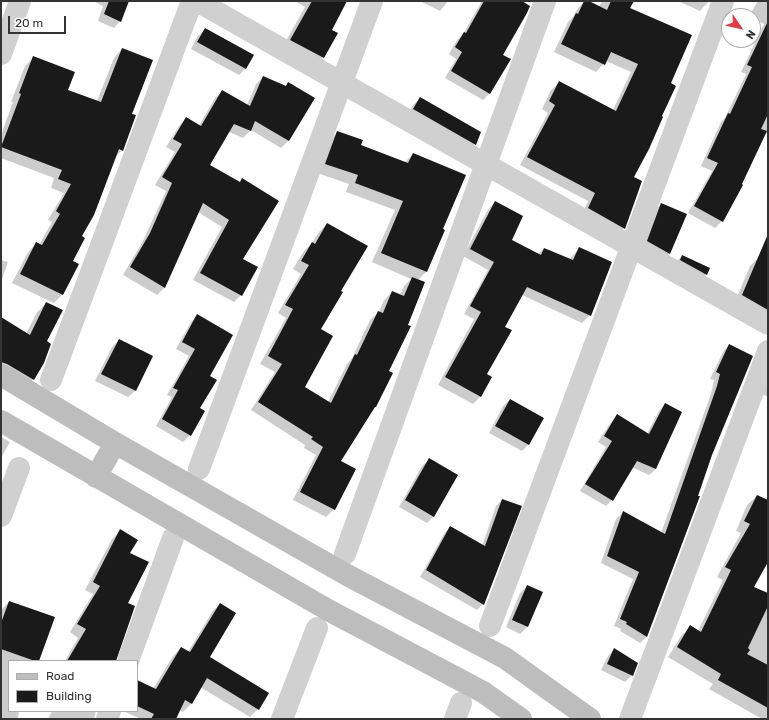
<!DOCTYPE html>
<html>
<head>
<meta charset="utf-8">
<style>
	body { margin:0 }
	#map { position:relative; width:769px; height:720px; overflow:hidden; background:#fff; font-family:Rubik,sans-serif }
	canvas { display:block }
	.frame { position:absolute; inset:0; border:2px solid #333; pointer-events:none }
	.legend { position:absolute; left:8px; top:660px; width:130px; height:52px; box-sizing:border-box; background:#fff; border:1px solid #adadad; margin:0; padding:5px 7px; list-style:none; font-size:12px; color:#333 }
	.legend li { display:flex; align-items:center; gap:8px; height:20px }
	.legend b { width:20px; border:1px solid #adadad }
	.north { position:absolute; left:721px; top:8px; width:40px; height:40px; box-sizing:border-box; background:#fff; border:1px solid #adadad; border-radius:50%; rotate:124deg; font-size:11px; font-weight:700; line-height:16px; text-align:center; color:#333 }
	.north::after { content:''; display:block; margin:auto; width:14px; height:18px; background:#e63946; clip-path:polygon(50% 0,100% 100%,50% 72%,0 100%) }
	.scale { position:absolute; left:8px; top:16px; width:58px; height:18px; box-sizing:border-box; border:2px solid #333; border-top:0; padding-left:5px; font-size:12px; line-height:14px; white-space:nowrap; color:#333; -webkit-text-stroke:3px #fff; paint-order:stroke }
</style>
</head>
<body>
<div id="map">
<canvas width="769" height="720"></canvas>
<div class="frame"></div>
<ul class="legend">
<li><b style="height:5px;background:#bdbdbd"></b>Road</li>
<li><b style="height:11px;background:#1a1a1a"></b>Building</li>
</ul>
<div class="north">N</div>
<div class="scale">20 m</div>
</div>
<script>
const ctx = document.querySelector('canvas').getContext('2d');
ctx.lineJoin = 'round';
function paint(path, color) { ctx.fillStyle = color; ctx.fill(path, 'evenodd'); }
function strokePath(path, color, width, dash) { ctx.strokeStyle = color; ctx.lineWidth = width; ctx.lineCap = dash ? 'butt' : 'round'; ctx.setLineDash(dash || []); ctx.stroke(path); }
paint(new Path2D(`
	M93 1H128L120 21 114 28 98 21 103 6Z
	M295 1H346L331 30 323 57 314 66 282 48 305 7Z
	M420 1H448L440 11Z
	M482 1H520L489 94 483 100 445 78 456 59 449 54 457 40 463 34Z
	M585 1 599 7 602 1H634L630 9 670 84 633 178 624 228 616 236 581 216 588 201 520 165 548 113 542 109 551 90 559 83 613 110 631 72 606 61 596 72 554 52 568 22 573 17 578 8Z
	M678 1H709L700 11Z
	M758 1H768V134L765 133 722 221 715 228 688 213 712 171 701 166 721 122 725 118 746 74 741 72 764 24 753 19V16H749Z
	M205 30 246 68 239 75 191 49 198 36Z
	M122 49 131 114 122 150 114 158 80 237 71 261 77 264 62 295 54 303 12 283 28 252 36 244 39 245 52 222 48 220 64 193 51 188 54 178 1 158V135L13 102H11L25 66 33 58 67 90 97 101 114 58Z
	M263 77 285 86 288 84 313 98 288 141 281 148 251 130 243 138 229 132 209 165 239 183 243 179 241 295 234 302 193 280 222 227 198 212 164 288 157 295 123 275 143 241 166 191 155 185 175 152 166 147 179 126 186 118 199 126 215 98 223 91 247 105 256 84Z
	M420 98 475 144 469 151 407 116 413 105Z
	M338 132 360 146 404 163 413 154 441 229 444 230 426 272 418 280 375 407 371 411 340 461 334 509 326 517 293 500 316 455 304 448 305 445 251 410 275 372 260 364 286 318 278 313 301 274 293 269 304 251 312 243 319 232 327 224 340 291 320 330 304 387 328 402 347 364 352 358 370 320 379 312 384 300 392 292 400 295 404 286 411 279 372 262 395 210 346 192 349 184 317 173 328 141Z
	M495 202 510 240 538 254 544 249 570 260 572 256 579 249 611 263 590 315 582 323 522 295 504 327 486 375 491 377 480 397 473 404 438 385 474 319 464 314 488 270 463 256 488 210Z
	M661 204 685 215 669 253 662 260 641 248 654 211Z
	M768 248V316L734 304 750 266Z
	M682 256 709 269 706 275 700 281 675 263Z
	M1 260 8 262 1 282Z
	M47 303 46 342 33 379 24 389 1 376V337L26 334 37 312Z
	M197 316 208 376 190 435 183 442 156 426 172 397 167 395 189 356 176 349 191 322Z
	M119 340 152 357 135 391 128 397 95 381 112 347Z
	M729 345 711 455 647 636 640 643 620 631 621 629 614 626 633 579 601 563 616 519 623 513 661 533 711 394 714 380 710 379 723 352Z
	M768 377V397L762 394Z
	M510 400 529 444 522 451 489 433 503 406Z
	M665 404 656 469 649 475 632 467 612 500 606 506 580 491 606 447 598 442 611 422 617 416 647 434 659 411Z
	M1 437 10 442 1 458Z
	M429 460 434 516 427 523 399 507 422 466Z
	M757 496 768 501V560L753 587 768 594V716L765 719H762L709 689 713 684 668 657 681 636 691 626 698 631 723 580 717 577 741 533 736 531 747 505Z
	M502 500 520 506 483 604 477 610 420 577 444 534 450 527 482 546 496 506Z
	M120 531 129 553 127 604 107 661H65L78 638 70 632 93 594 85 590 112 539Z
	M527 587 542 593 527 627 520 634 506 627 520 593Z
	M9 602 38 661H9V711H17L19 713 17 719H1V610Z
	M220 604 208 657 258 709 250 717 200 687 191 704 183 712 179 710 175 719H141L123 711H137V681L153 689 173 656 181 648 188 652 212 612Z
	M614 649 632 675 625 682 601 670 608 656Z
	M52 711H96L94 719H48Z`), '#0003');
paint(new Path2D(`
	M109 1H129L121 22 104 14Z
	M312 1H347L332 30 338 33 324 58 290 40Z
	M484 1H522L530 6 527 13 503 55 511 59 490 94 451 71 462 52 455 47 464 32 466 33Z
	M584 1H589L607 10 611 1H634L630 8 692 35 671 83 676 86 662 116 663 117 649 149 634 177 642 181 625 229 588 208 595 193 527 157 555 105 549 101 559 81 616 111 638 64 611 52 605 65 561 44 576 13 578 14Z
	M768 21V114L761 129 767 131 742 184 743 185 723 222 694 206 718 163 707 158 728 113 730 114 752 67 747 65Z
	M205 28 254 55 246 69 197 42Z
	M122 48 153 60 132 114 136 115 123 151 119 149 94 215 82 236 85 238 73 261 79 264 63 295 20 274 36 242 42 245 60 214 56 211 71 184 58 179 62 170 1 147 21 94 19 93 33 56 75 72 68 90 101 102Z
	M263 76 286 86 288 82 315 98 289 141 255 121 251 131 234 124 210 165 240 182 242 178 279 201 243 259 258 267 242 296 200 273 229 220 203 203 165 288 130 267 150 233 172 183 162 177 182 144 173 139 186 117 201 126 222 90 250 106Z
	M420 97 481 132 476 145 413 109Z
	M337 131 363 140 361 145 408 163 413 153 466 175 443 229 445 230 427 272 381 253 403 201 355 183 358 175 325 164Z
	M495 201 523 216 512 240 541 255 544 248 573 260 579 247 612 262 591 316 527 287 505 327 512 330 487 374 492 377 481 397 445 377 481 312 470 306 494 262 470 249Z
	M661 203 687 214 670 254 647 241Z
	M327 223 368 246 341 291 343 292 321 329 333 336 305 387 331 403 355 354 357 355 378 311 383 313 392 291 404 296 412 277 425 282 408 325 411 326 389 371 393 373 376 407H375L341 461 356 469 335 510 300 492 323 447 311 439 313 437 258 402 282 364 268 356 293 309 285 305 309 265 301 261 312 242 315 244Z
	M768 234V310L742 295Z
	M682 255 710 268 707 275 680 260Z
	M46 302 63 310 47 341 51 344 44 363 34 380 7 364 1 362V317L30 335Z
	M197 314 233 335 210 376 217 380 200 408 205 411 191 436 162 419 178 390 173 388 195 349 182 342Z
	M119 339 153 356 136 391 101 374Z
	M729 344 753 356 712 455 698 496H700L647 637 626 624 627 622 620 619 639 572 607 556 623 511 665 534 717 386 720 374 716 372Z
	M510 399 544 418 529 445 495 426Z
	M665 403 682 412 656 469 637 461 613 501 585 484 612 441 604 436 617 414 649 434Z
	M429 458 458 475 434 517 405 500Z
	M757 495 768 500V562L754 587 768 593V606L748 648 750 650 747 654 768 665V708L718 680 721 674 677 647 690 625 701 632 731 570 725 567 750 524 744 521Z
	M502 499 522 506 484 605 426 570 450 526 485 546Z
	M120 529 138 540 130 553 149 562 128 603 135 606 116 661H67L86 629 77 624 100 586 93 582Z
	M527 585 543 592 528 627 512 620Z
	M9 601 55 617 39 661H35L1 649V623Z
	M220 603 236 613 210 657 269 693 259 710 207 678 192 704 185 700 176 719H151L154 714 137 706V680L156 689 181 647 190 652Z
	M614 648 638 663 633 676 607 664Z`), '#1a1a1a');
strokePath(new Path2D(`
	M197 1 768 324
	M1 54 20 1
	M51 380 192 1
	M199 469 372 1
	M1 516 19 468
	M345 554 545 1
	M490 626 723 1
	M128 661 173 538
	M107 719 110 711
	M282 719 317 628
	M455 719 461 703
	M630 719 768 351`), '#d0d0d0', 22);
strokePath(new Path2D(`
	M1 375 115 443 347 575 505 658 590 719
	M1 421 328 610 483 692 521 719
	M96 477 115 443`), '#bdbdbd', 22);
</script>
</body>
</html>
